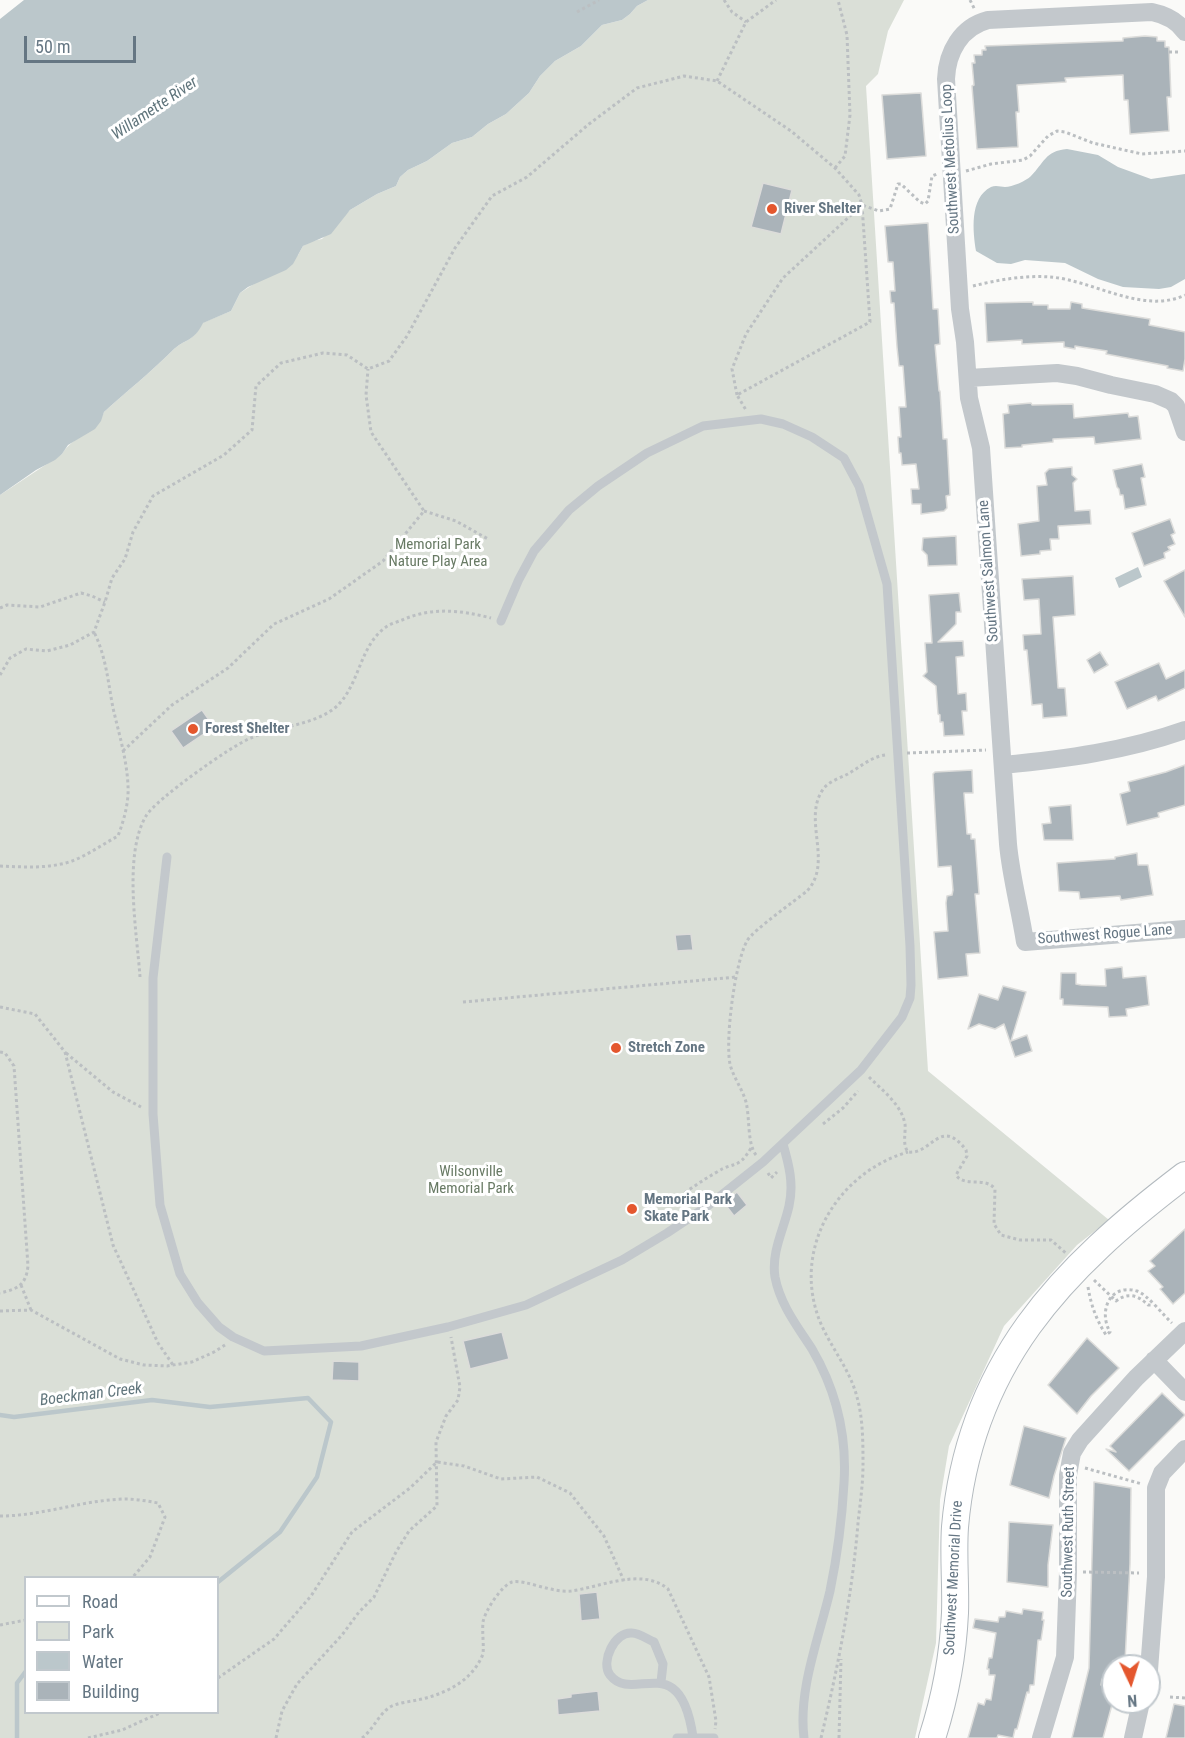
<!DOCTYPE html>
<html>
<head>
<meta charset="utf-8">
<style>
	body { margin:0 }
	#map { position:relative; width:1185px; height:1738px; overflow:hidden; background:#fafaf8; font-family:"Roboto Condensed",sans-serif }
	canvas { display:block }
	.legend { position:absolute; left:24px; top:1576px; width:195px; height:138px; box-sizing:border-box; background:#fff; border:2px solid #c1c8cd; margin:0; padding:8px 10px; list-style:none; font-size:18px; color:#657683 }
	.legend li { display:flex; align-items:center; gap:12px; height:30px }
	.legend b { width:30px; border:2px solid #c1c8cd }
	.north { position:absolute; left:1101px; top:1654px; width:60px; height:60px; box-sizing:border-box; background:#fff; border:2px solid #c1c8cd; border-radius:50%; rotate:176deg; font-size:16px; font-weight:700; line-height:24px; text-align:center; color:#657683 }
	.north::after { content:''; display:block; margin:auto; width:21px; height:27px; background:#e4572e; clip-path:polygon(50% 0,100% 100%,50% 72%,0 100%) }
	.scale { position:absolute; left:24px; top:36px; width:112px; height:27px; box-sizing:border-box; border:3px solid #657683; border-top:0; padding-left:8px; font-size:18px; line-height:21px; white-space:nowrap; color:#657683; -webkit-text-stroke:4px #fff; paint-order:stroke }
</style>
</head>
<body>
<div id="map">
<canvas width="1185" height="1738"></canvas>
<ul class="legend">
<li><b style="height:8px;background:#fff"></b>Road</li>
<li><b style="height:16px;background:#dadfd7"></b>Park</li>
<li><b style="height:16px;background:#bbc7cb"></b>Water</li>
<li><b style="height:16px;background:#aab3b9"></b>Building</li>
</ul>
<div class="north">N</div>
<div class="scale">50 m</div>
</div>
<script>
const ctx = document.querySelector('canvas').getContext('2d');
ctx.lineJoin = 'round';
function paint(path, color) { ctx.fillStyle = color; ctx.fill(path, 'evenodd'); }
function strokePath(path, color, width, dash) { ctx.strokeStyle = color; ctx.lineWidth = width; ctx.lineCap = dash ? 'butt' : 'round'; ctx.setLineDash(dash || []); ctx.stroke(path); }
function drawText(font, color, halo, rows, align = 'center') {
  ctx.font = font + ' "Roboto Condensed",sans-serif'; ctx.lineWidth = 6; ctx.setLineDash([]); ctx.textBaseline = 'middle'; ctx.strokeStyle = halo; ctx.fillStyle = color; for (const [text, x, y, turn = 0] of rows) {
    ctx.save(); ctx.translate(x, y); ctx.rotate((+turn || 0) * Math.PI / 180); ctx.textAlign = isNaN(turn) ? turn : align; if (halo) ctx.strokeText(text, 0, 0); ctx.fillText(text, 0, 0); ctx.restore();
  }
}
paint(new Path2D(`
	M648 0H904L888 31 878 74 866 86 928 1071 1109 1220 1077 1245 1004 1326 949 1446 940 1500 936 1643 915 1738H0V495L62 454C74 434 96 435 104 412 127 391 150 373 172 351 185 338 193 343 202 323L231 311 240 293 298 255 303 246 312 241 322 239 350 210 377 194 396 186 400 177 408 170 427 161 452 143 472 137 488 124 506 114 529 93 540 76 555 61 581 46 602 25 622 20 630 14 637 6ZM26 1578H218V1712H26Z`), '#dadfd7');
paint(new Path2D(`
	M24 0H648L637 6 630 14 622 20 602 25 581 46 555 61 540 76 529 93 506 114 488 124 472 137 452 143 427 161 408 170 400 177 396 186 377 194 350 210 331 234 303 246 293 264 286 270 248 287 240 293 231 311 203 323C193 343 185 338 172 351 150 373 127 391 104 412L101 421 95 429 68 445 62 454 55 460 36 470 0 495V19Z
	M1067 149 1098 155 1118 167 1151 179 1185 174V279L1171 287 1159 289 1123 287 1098 279 1065 263 1025 260 1011 264 997 263 976 251C973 232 969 198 991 187 996 185 1001 187 1005 187 1012 187 1026 181 1031 176 1044 163 1045 151 1067 149Z
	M1138 567 1142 577 1119 588 1115 578Z`), '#bbc7cb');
strokePath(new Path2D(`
	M0 1415 14 1417 152 1400 210 1407 308 1398 331 1422 317 1477 280 1532 218 1582
	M17 1738V1683L26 1671`), '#bbc7cb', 4.5);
const building = new Path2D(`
	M1145 36 1157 37V41H1165V47H1169L1171 97H1167L1169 131 1130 134 1128 100H1124L1123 75 1065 78 1066 82 1017 85 1019 112H1016L1018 147 977 149 972 86 974 85 972 63H975L974 55H982V50H986L985 46 1123 41V38Z
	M921 93 926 156 887 159 882 95Z
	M763 183 792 190 781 234 751 227Z
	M928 223 933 309H938L940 344 935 345 939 391H940L943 439H947L950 495 946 496 947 508 944 511 921 514V504H912L911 489H919L916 464 902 465 901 453H899L898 437H901L899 407H906L903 366H899L897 347 894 303H891L890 291H895L893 262H888L885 226Z
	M1033 302V305H1048V309H1070L1071 302 1082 304V308L1150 319 1149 325 1185 332V359L1183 371 1167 368 1168 366 1106 354 1107 351 1075 346V349L1064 347V342L1022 344V340L987 342 985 303Z
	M1031 403 1032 405 1073 404 1074 418 1128 413 1129 417 1138 416 1141 439 1095 444 1094 437 1053 439V442L1022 445V447L1005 448 1003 414 1009 413 1008 405Z
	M1142 464 1145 477 1141 478 1146 505 1125 509 1123 495H1120L1119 489 1117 487 1113 470Z
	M1072 467V475L1077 479 1073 483 1075 511 1090 510 1091 524 1058 526 1059 539H1050L1051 550 1040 551V554L1021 556 1018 524 1039 521 1037 486 1047 485 1045 473 1049 469Z
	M1170 519 1175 533 1171 535 1175 544 1168 547 1170 550 1164 553 1165 558 1144 566 1132 533Z
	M956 536 957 565 928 566 927 555 922 550 923 538Z
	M1185 570V617L1164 581Z
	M1073 576 1075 615 1053 617 1058 688H1065L1067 716 1043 718 1042 704 1032 705 1027 650H1024L1023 635 1041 634 1039 599 1024 600 1022 579Z
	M959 593 961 612H956V624L938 642 963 641 964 656 956 657 958 694 966 693 967 711H962L964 735 944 736 943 722H940V715L938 714 936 686 923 676 927 672 925 643H932L929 595Z
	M1100 652 1108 665 1094 673 1087 660Z
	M1159 663 1166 679 1185 670V688L1158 701 1156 696 1127 709 1115 682Z
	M202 710 214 727 183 748 171 731Z
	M1185 765V805L1158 813 1159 817 1127 825 1120 794 1130 791 1128 782 1166 772Z
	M972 770 973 793H964L967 834H971V839H975L979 894H975L980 953 966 954 968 976 938 979 934 932 948 931 946 903 947 896 952 895 953 890 951 866 938 867 933 774 935 772Z
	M1071 805 1073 840H1044L1042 824 1051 823 1049 807Z
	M1137 853 1138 865H1148L1153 895 1121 900 1120 896 1080 899 1079 892 1059 891 1057 863 1115 859V857Z
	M691 934 693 950 677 951 675 935Z
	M1122 967 1123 978 1146 976 1149 1005 1126 1009 1127 1016 1109 1017 1108 1007 1063 1005V999H1060L1061 973H1076V984L1081 985 1106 986 1105 969Z
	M1003 986 1026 992 1011 1041 1027 1035 1032 1051 1015 1057 1004 1024 995 1029 979 1024 968 1029 979 994 998 1000Z
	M737 1192 747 1205 734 1216 724 1203Z
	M1185 1229V1293L1173 1304 1160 1289 1163 1287 1148 1271 1155 1266 1150 1261Z
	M502 1332 509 1359 470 1369 463 1341Z
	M1087 1338 1119 1368 1091 1396 1077 1414 1048 1385Z
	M333 1361 359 1362V1381L332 1380Z
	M1162 1393 1185 1415 1129 1471 1106 1449 1116 1452 1110 1446Z
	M1024 1426 1066 1438 1054 1476 1049 1498 1010 1485Z
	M1094 1482 1131 1488 1130 1564 1125 1661H1113V1680L1102 1679 1101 1685 1113 1688V1701L1103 1738H1072L1089 1668Z
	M1009 1522 1053 1525 1048 1565V1587L1007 1582Z
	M597 1592 600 1619 581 1621 579 1594Z
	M1023 1609 1043 1612 1042 1620H1044L1041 1640H1038L1034 1685H1030L1029 1693 1027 1692 1017 1729H1015L1013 1738 998 1735 997 1738H968L978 1703 984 1705 986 1699 991 1700 995 1675H989V1669H987L989 1658H992L996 1633 973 1628 975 1619 998 1622 999 1617H1005L1006 1611 1022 1614Z
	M598 1691 600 1711 558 1715 557 1699 571 1697V1694Z
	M1174 1704 1185 1706V1738H1166Z`);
paint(building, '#aab3b9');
strokePath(building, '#dcdcda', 1.5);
const secondary = new Path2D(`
	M932 1738C945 1698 953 1655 955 1613 956 1585 953 1556 955 1527 969 1364 1061 1269 1185 1175`);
strokePath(secondary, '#b3babf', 28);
strokePath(new Path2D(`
	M724 0 732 12 746 22
	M970 0 975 10
	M577 12 599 0
	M1169 52H1179
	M717 81 746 22 776 0
	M835 168 845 156 850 115 847 35 838 0
	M966 171 991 164 1023 160 1030 156 1048 136 1057 131 1065 132 1093 143 1142 154 1185 151
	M973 286C997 280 1025 275 1050 277 1093 280 1143 315 1185 295
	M737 395 732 369 746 334 783 278 862 205 879 211 890 209 898 184H901L920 202 925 204 928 201 932 176 937 174
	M424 511 456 521 488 539
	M0 608 7 605 40 607 81 593 92 596 105 602
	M0 675 10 658 26 649 47 651 70 645 94 632 105 602 112 578 125 559 133 532 153 496 224 455 252 430 256 386 281 363 323 353 347 355 368 369 389 361 407 336 455 248 492 196 527 177 589 124 637 88 684 76 717 81 791 131 835 168 859 195 862 205 870 322 737 395 746 410
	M123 751 172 705 228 668 274 624 329 599 383 561 424 511 371 432 366 395 368 369
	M907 753 986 750
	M0 866C24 867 49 869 72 861 88 855 103 844 118 836 124 820 129 802 128 786 127 760 119 734 113 708 108 682 106 656 94 632
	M140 977C137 933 123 855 146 816 155 800 232 745 251 738 277 726 313 726 336 707 360 685 359 646 386 627 390 624 397 622 402 620 432 607 460 610 491 618
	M463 1002 736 977
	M0 1007 35 1014 65 1052 113 1245 158 1343 173 1365
	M0 1052 5 1053 14 1066 28 1266C26 1285 18 1289 0 1293
	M66 1053 113 1092 141 1107
	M869 1077C883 1091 901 1104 905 1124 906 1133 902 1144 908 1152 932 1155 940 1116 966 1150L967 1156 956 1175C965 1188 985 1176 995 1189L994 1224 1001 1235 1020 1240H1051L1067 1254
	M823 1124 843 1108 858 1091
	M756 1155C747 1143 750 1118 746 1102 742 1088 733 1077 730 1064 725 1039 735 962 747 941 752 931 796 900 807 891 834 862 801 818 824 788 830 781 840 778 848 774 860 767 871 757 885 755
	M768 1173 771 1178 777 1172
	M658 1199 671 1202C686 1192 701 1181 717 1172 734 1161 738 1170 751 1148
	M1094 1280 1116 1301C1128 1292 1138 1295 1148 1305H1153
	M21 1285 31 1310
	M1088 1287C1091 1305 1096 1319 1106 1335L1110 1332C1098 1311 1110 1283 1137 1291 1148 1295 1163 1315 1172 1323
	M0 1311 31 1310 120 1359 144 1365 167 1366 192 1362 214 1352 225 1345
	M1085 1468 1142 1484
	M0 1516C43 1516 82 1500 125 1499 136 1499 147 1501 158 1503L165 1517 150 1557 132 1578
	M1083 1572 1139 1573
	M0 1625 26 1620
	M218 1678 274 1639 311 1596 352 1532 410 1488 437 1462 464 1466 501 1479 537 1477 570 1493 604 1536 624 1581
	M1170 1697 1185 1698
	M88 1738 122 1730 162 1712
	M276 1738 282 1711 297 1684 342 1635 359 1612 374 1597 396 1552 409 1531 437 1506 436 1442 446 1416 458 1400 460 1387 451 1337
	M362 1738C373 1730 378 1715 390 1707 397 1703 408 1702 417 1700 443 1695 472 1682 483 1654 484 1644 482 1633 483 1622 485 1611 501 1586 512 1582 524 1579 552 1593 571 1591 601 1587 642 1567 668 1589L709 1677 716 1721 715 1729
	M821 1738C838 1667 852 1596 858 1523 860 1504 863 1484 863 1465 863 1443 863 1418 857 1397 850 1370 832 1349 821 1324 790 1251 836 1173 908 1152
	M839 1738 841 1659`), '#bbbfc2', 3, [3, 3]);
strokePath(new Path2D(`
	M167 857 153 978V1114L160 1205 180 1274 198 1303 219 1327 233 1337 264 1351 361 1346 448 1327 526 1305 622 1260 667 1233 709 1205 763 1162 861 1070 902 1017 910 998 911 985 910 946 887 584 859 486 844 458 812 437 783 424 761 419 703 426 647 453 598 486 569 510 534 551 519 579 501 621
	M783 1144C789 1165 794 1184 789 1206 784 1229 771 1252 775 1277 780 1304 797 1326 812 1349 836 1390 847 1436 844 1483 842 1519 837 1557 830 1591 819 1638 798 1689 804 1738
	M661 1682 663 1664 654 1642C647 1639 639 1633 632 1633 615 1631 600 1662 610 1675 633 1705 680 1646 693 1737
	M677 1738H714`), '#c3c8cc', 9);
strokePath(new Path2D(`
	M1185 32C1177 20 1166 15 1152 12L988 20C961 27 947 52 946 79L960 309 965 342 969 398 981 448 1008 844C1011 877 1020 909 1025 942L1185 929
	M968 378 1057 373 1077 376 1111 385 1155 394 1171 401 1176 406 1185 432
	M1003 765C1065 759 1126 751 1185 730
	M1154 1360 1185 1392
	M1149 1670 1156 1577V1488L1162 1473 1185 1449
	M1041 1738 1065 1657 1068 1572V1475L1072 1453 1080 1440 1136 1378 1185 1331
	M1133 1738 1141 1702`), '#c3c8cc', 18);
strokePath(secondary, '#fff', 26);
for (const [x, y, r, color] of [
	[772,209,6,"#e4572e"],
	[193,729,6,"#e4572e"],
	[616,1048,6,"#e4572e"],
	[632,1209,6,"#e4572e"]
]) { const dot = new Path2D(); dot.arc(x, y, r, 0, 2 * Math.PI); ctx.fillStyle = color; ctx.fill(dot); strokePath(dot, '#fff', 2); }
drawText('15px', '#657683', '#fff', [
	["Southwest Metolius Loop",951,159,-93],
	["Southwest Salmon Lane",989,571,-94],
	["Southwest Rogue Lane",1105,935,-4],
	["Southwest Ruth Street",1069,1532,-89],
	["Southwest Memorial Drive",954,1578,-87]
]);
drawText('bold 15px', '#657683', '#fff', [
	["River Shelter",784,209],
	["Forest Shelter",205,729],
	["Stretch Zone",628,1048],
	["Memorial Park",644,1200],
	["Skate Park",644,1217]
], 'left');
drawText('15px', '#687a64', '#fff', [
	["Memorial Park",438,545],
	["Nature Play Area",438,562],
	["Wilsonville",471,1172],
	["Memorial Park",471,1189]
]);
drawText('italic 16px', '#60757c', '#fff', [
	["Willamette River",155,109,-34],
	["Boeckman Creek",91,1395,-7]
]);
</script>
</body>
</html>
